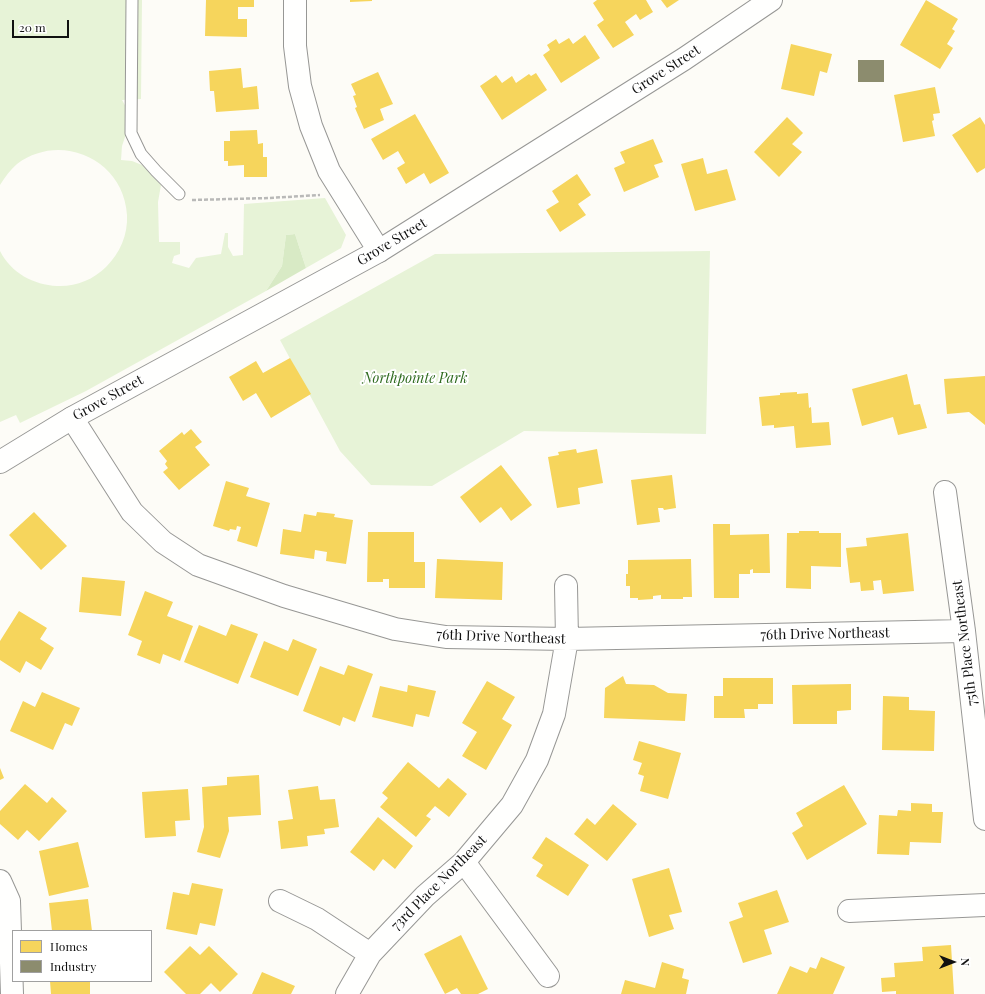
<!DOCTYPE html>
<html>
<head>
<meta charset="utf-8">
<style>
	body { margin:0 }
	#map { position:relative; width:985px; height:994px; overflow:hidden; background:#fdfcf7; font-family:"Playfair Display",serif }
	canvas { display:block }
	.legend { position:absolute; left:12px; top:930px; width:140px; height:52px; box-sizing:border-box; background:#fff; border:1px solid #a0a0a0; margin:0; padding:5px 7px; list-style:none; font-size:12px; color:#111 }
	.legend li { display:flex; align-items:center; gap:8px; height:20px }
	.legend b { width:20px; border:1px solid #a0a0a0 }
	.north { position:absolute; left:933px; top:942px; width:40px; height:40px; -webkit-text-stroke:3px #fff; paint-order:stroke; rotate:90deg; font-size:11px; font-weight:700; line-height:16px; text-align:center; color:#111 }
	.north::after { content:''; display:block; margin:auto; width:14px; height:18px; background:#111; clip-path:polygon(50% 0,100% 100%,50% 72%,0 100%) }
	.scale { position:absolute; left:12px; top:20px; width:57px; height:18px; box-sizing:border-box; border:2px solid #111; border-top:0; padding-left:5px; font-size:12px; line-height:14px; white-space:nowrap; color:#111; -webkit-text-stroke:3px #fff; paint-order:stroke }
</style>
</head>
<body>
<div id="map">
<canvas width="985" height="994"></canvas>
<ul class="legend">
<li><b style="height:11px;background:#f6d55c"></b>Homes</li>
<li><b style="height:11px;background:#8c8c6e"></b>Industry</li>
</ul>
<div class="north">N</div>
<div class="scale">20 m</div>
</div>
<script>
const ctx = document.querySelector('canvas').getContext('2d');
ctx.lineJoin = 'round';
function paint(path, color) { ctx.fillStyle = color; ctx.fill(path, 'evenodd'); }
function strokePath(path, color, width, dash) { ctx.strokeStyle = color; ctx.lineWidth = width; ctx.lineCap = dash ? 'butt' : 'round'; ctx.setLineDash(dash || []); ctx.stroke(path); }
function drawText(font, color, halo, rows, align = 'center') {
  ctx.font = font + ' "Playfair Display",serif'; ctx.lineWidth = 4; ctx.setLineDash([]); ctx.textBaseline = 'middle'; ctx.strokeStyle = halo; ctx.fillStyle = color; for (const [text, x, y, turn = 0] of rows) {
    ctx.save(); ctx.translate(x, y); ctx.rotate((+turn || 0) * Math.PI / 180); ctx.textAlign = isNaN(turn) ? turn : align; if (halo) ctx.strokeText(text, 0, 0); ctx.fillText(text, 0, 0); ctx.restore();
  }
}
paint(new Path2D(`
	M0 0H142L141 99 122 100 126 107V134L122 146 121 160 132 161 142 165 161 185 158 202 159 242H180V254L174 256 172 263 189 268 196 258 221 254 225 233H228V247L233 256 243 255 244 204 325 198 346 235 341 248 306 268 295 234 286 235 282 266 266 291 86 391 20 423 16 415 0 422V251C11 273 34 285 57 286 75 287 93 280 106 267 120 253 128 235 127 215 124 160 61 131 17 164 10 170 5 177 0 185Z
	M710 251 706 434 524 431 432 486 371 485 340 451 280 340 435 254Z`), '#e7f3d7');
paint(new Path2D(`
	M295 234 306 268 266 291 282 266 286 235Z`), '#d8eac5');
paint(new Path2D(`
	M206 0H254V7H238V19H247V37L205 36Z
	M350 0H372V1L350 2Z
	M597 0H646L653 12 640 20 636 14 625 22 634 35 613 48 597 25 604 20 593 3Z
	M661 0H679L667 8Z
	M926 0 958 19 952 29 955 31 947 44 953 48 940 69 900 45Z
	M585 35 600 58 561 83 543 55 550 50 547 45 556 39 559 44 569 38 573 44Z
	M791 44 832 54 827 73 820 71 814 96 781 89Z
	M241 68 243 88 257 86 259 109 216 112 214 91H210L209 71Z
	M378 72 393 104 380 109 384 120 364 129 355 108 357 107 353 96 356 95 351 84Z
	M536 73 547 90 502 120 480 86 496 75 502 83 512 76 516 83 529 74 531 76Z
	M935 87 940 113 933 114 934 120 932 121 935 136 903 142 894 95Z
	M415 114 449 173 430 184 424 173 406 184 397 168 405 163 398 151 383 160 371 139Z
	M787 117 803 133 792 144 802 152 779 177 754 152Z
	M980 117 985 125V168L977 173 952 135Z
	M257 130 258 144 263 143V157H267V177H244V165L228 166V161H224V141H230V131Z
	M653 139 663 162 654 165 659 177 624 192 614 168 625 163 620 152Z
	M703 158 707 174 727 169 736 200 695 211 681 164Z
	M577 174 591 195 578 204 586 215 560 232 546 210 559 202 552 191Z
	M290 358 311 394 271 418 256 393 243 401 229 377 256 361 263 373Z
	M907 374 914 405 920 404 927 428 898 435 893 417 862 426 852 389Z
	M985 376V425L969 412 947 414 944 379Z
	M797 392V394L808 393 809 408 811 407 812 423 829 422 831 445 796 448 794 426 774 428V425L762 426 759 397 780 395V393Z
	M191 429 202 442 195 447 210 465 179 490 163 472 168 468 165 464 167 461 159 451 182 432 184 435Z
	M576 449 577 453 597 449 603 483 578 488 580 504 557 508 548 457 559 455 558 452Z
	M501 465 532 505 511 521 501 507 480 523 460 497Z
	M672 475 676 508 664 510 663 508H658L660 522 637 525 631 480Z
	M226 481 249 488 246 496 270 503 257 547 237 541 241 527 237 526 236 530 230 529 229 531 213 526Z
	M34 512 67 546 41 570 9 535Z
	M317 512 335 514 334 517 353 520 346 564 326 561 327 552 315 550 314 559 280 554 283 529 301 532 304 514 316 516Z
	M713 524H730V535L769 534 770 573H753V569L750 570V574H739V598H714Z
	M799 531H819V533H841V567L811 566V589L786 588 787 533H799Z
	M368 532H414V562H425V588H389V579H383V582H367Z
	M908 533 914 591 883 594 881 580 873 581 874 590 861 591 860 582 850 583 846 548 867 546 866 538Z
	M437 559 503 562 502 600 435 598Z
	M691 559 692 597H683V599H661V595L653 596V599L638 600V598H630V586H626V574H628V560Z
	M82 577 125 581 121 616 79 612Z
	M145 591 173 602 167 616 193 626 180 661 163 654 160 664 137 655 142 641 128 635Z
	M19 611 47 628 40 639 54 648 41 670 26 661 20 673 0 660V641Z
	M231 624 258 634 238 684 184 662 199 625 226 636Z
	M293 639 317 649 298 696 250 677 264 641 288 651Z
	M348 665 373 674 355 722 343 717 340 726 303 711 320 666 344 675Z
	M623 676 626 684 654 685 668 693 687 694 685 721 604 718 605 688Z
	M723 678H773V704H758V709H744L745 718H714V696H723Z
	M487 681 515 697 502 719 512 725 486 770 462 756 477 732 462 723Z
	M851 684V710L837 711V724H793L792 685Z
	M408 685 436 691 429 717 416 714 413 727 372 717 380 686 407 692Z
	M42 692 80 708 72 726 65 723 53 750 10 731 23 701 35 707Z
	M883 696 909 697V710L935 711 934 751 882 750Z
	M639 741 681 753 668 799 640 791 644 776 638 774 642 763 633 760Z
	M408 762 439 788 448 778 467 794 449 817 435 806 426 816 431 819 416 837 380 807 388 798 382 793Z
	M0 768 4 778 0 780Z
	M259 775 261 815 228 817 229 831 220 858 197 852 204 827 202 787 227 785V777Z
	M25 784 47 803 52 797 67 811 39 841 27 830 18 840 0 824V811Z
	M844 785 867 824 807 860 792 833 803 826 796 813Z
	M318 786 320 800 335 799 339 827 324 829 325 834 307 836 308 846 281 849 278 821 293 819 288 790Z
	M188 789 190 820 175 821 176 836 145 838 142 792Z
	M911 803 932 804V812H943L941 843 910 842 909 855 877 854 879 815 897 816 898 810 911 811Z
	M613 804 637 824 607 861 574 834 587 818 595 825Z
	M378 817 413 846 395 869 383 859 374 871 350 852Z
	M546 837 589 865 568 896 536 876 543 865 532 858Z
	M78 842 89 887 49 896 39 851Z
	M669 868 682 912 669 915 674 929 649 937 632 879Z
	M192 883 223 889 215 926 200 923 197 935 166 929 173 892 189 895Z
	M777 890 789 922 764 930 772 954 743 963 729 922 743 917 738 903Z
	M88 899 92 931H52L49 903Z
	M461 935 488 989 478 994H461L457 988 445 994 424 954Z
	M951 945 954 994H896V991L882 992 881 978 895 977 894 963 923 961 922 947Z
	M190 946 200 955 209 946 238 974 220 992 211 983 200 994H186L164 972Z
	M821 957 845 967 833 994H777L790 966 807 973 810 967 816 969Z
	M662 962 684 969 682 978 689 980 686 994H621L625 980 655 988Z
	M262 972 295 986 291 994H252Z
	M50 981H90V994H51Z`), '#f6d55c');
paint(new Path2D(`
	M858 60H884V82H858Z`), '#8c8c6e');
const service = new Path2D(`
	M132 0 131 133 141 154 156 171 179 194`);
const minor = new Path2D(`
	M295 0V46L300 86 311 126 329 171 379 251
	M72 418 132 512 163 542 198 565 284 596 395 629 446 637 567 639 964 631
	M945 492 964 631 985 819
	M464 862 548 976
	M0 881 9 901 12 994
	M280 901 317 919 370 954
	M849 911 985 905
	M347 994 370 954 425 896 464 862 512 805 537 760 554 714 567 639 566 586`);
const tertiary = new Path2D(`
	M0 462 72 418 379 251 684 59 771 0`);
strokePath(service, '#979795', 13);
strokePath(minor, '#979795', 24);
strokePath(tertiary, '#979795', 24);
strokePath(new Path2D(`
	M192 200 269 198 320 195`), '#b9b9b8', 2.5, [4, 2]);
strokePath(service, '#fffffe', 11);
strokePath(minor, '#fffffe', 22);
strokePath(tertiary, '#fffffe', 22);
drawText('14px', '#111', '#fff', [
	["Grove Street",666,70,-33],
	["Grove Street",392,242,-31],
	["Grove Street",108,398,-29],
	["76th Drive Northeast",825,634,-1],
	["76th Drive Northeast",501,637,2],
	["75th Place Northeast",965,643,-97],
	["73rd Place Northeast",439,883,-45]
]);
drawText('italic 14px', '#2f6b1f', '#fff', [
	["Northpointe Park",415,379]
]);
</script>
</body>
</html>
